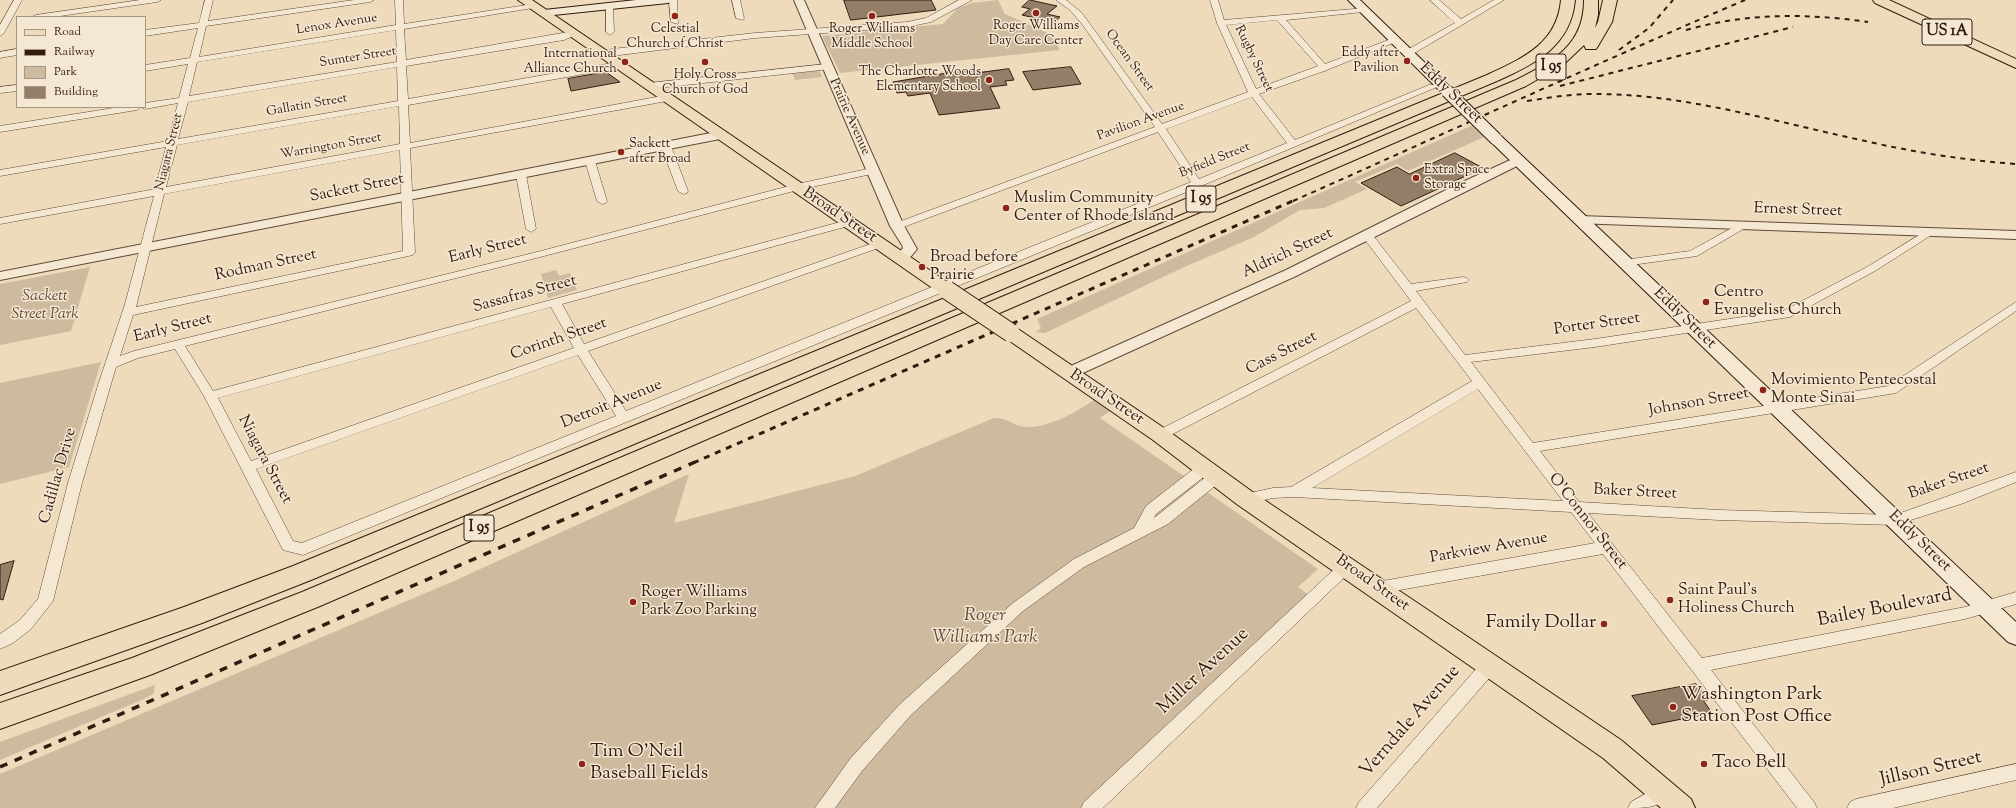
<!DOCTYPE html>
<html>
<head>
<meta charset="utf-8">
<style>
	body { margin:0 }
	#map { position:relative; width:2016px; height:808px; overflow:hidden; background:#eedbbb; font-family:"Sorts Mill Goudy",serif }
	canvas { display:block }
	.legend { position:absolute; left:16px; top:16px; width:130px; height:92px; box-sizing:border-box; background:#f4e8d3; border:1px solid #a69685; margin:0; padding:5px 7px; list-style:none; font-size:12px; color:#321a0f }
	.legend li { display:flex; align-items:center; gap:8px; height:20px }
	.legend b { width:20px; border:1px solid #a69685 }
</style>
</head>
<body>
<div id="map">
<canvas width="2016" height="808"></canvas>
<ul class="legend">
<li><b style="height:5px;background:#eedbbb"></b>Road</li>
<li><b style="height:5px;background:#321a0f"></b>Railway</li>
<li><b style="height:11px;background:#ceba9e"></b>Park</li>
<li><b style="height:11px;background:#947e68"></b>Building</li>
</ul>
</div>
<script>
const ctx = document.querySelector('canvas').getContext('2d');
ctx.lineJoin = 'round';
function paint(path, color) { ctx.fillStyle = color; ctx.fill(path, 'evenodd'); }
function strokePath(path, color, width, dash) { ctx.strokeStyle = color; ctx.lineWidth = width; ctx.lineCap = dash ? 'butt' : 'round'; ctx.setLineDash(dash || []); ctx.stroke(path); }
function drawText(font, color, halo, rows, align = 'center') {
  ctx.font = font + ' "Sorts Mill Goudy",serif'; ctx.lineWidth = 3; ctx.setLineDash([]); ctx.textBaseline = 'middle'; ctx.strokeStyle = halo; ctx.fillStyle = color; for (const [text, x, y, turn = 0] of rows) {
    ctx.save(); ctx.translate(x, y); ctx.rotate((+turn || 0) * Math.PI / 180); ctx.textAlign = isNaN(turn) ? turn : align; if (halo) ctx.strokeText(text, 0, 0); ctx.fillText(text, 0, 0); ctx.restore();
  }
}
paint(new Path2D(`
	M998 0 1005 14 1052 35 1060 50 840 73 822 36 943 24 958 8 972 3Z
	M819 70 822 77 795 80 792 73Z
	M1473 125 1484 137 1408 171 1397 164 1355 182 1367 189 1324 208 1300 210 1254 237 1180 269 1045 333 1036 332 1041 328 1037 319Z
	M90 267 71 331 0 345V284Z
	M556 270 559 276 570 273 577 290 548 298 541 274Z
	M101 362 69 467 0 484V383Z
	M1097 398 1113 409 1100 418 1318 569 1298 587 1315 600 1100 808H0V774L454 581 689 474 674 523 855 476 994 418C1005 417 1010 423 1020 426 1044 432 1078 411 1097 398Z
	M155 685 154 693 146 698 0 760V742Z`), '#ceba9e');
const building = new Path2D(`
	M844 0H931L936 10 851 20Z
	M1030 0 1057 6 1047 14 1060 17 1050 25 1039 24 1035 18 1022 15 1030 9 1022 7Z
	M1071 67 1081 84 1033 90 1023 72Z
	M1009 69 1014 80 1005 81 1007 85 990 87 1000 108 939 115 930 93 908 96 906 92 897 93 893 82 947 73 980 70 981 72Z
	M606 72 620 82 571 91 568 79Z
	M1455 153 1483 168 1401 206 1361 183 1397 167 1409 174Z
	M14 561 3 600 0 599V565Z
	M1696 684 1708 700H1703L1712 713 1652 725 1632 696Z`);
paint(building, '#947e68');
strokePath(building, '#321a0f', 1);
const minor = new Path2D(`
	M14 0H22L4 33 0 36V25Z
	M140 0H161L157 2 53 17H32L36 15Z
	M205 0H213L208 21 354 0H374L370 2 206 26 199 57 396 25 395 0H403L404 24 533 4 537 6 533 8 404 29 406 60 574 31 578 34 564 40 406 66 408 99 618 62 622 65 618 68 408 105 410 143 667 95 672 98 667 101 410 148 415 253 413 255 133 315 120 356 134 351 537 252 797 184 872 168 877 171 876 173 798 190 544 256 185 346 213 391 844 221H852L853 223 852 225 562 304 584 344 876 242H884L886 244 884 246 588 351 626 411 1191 182 1158 132 901 228H893L892 226 893 224 1155 127 1082 24 1070 10 1056 0H1066L1082 13 1162 124 1248 92 1217 23 1210 0H1218L1224 20 1366 8V12H1363L1286 20 1325 64 1391 39H1397L1398 41 1327 70 1259 94 1295 140 1429 85H1435L1437 87 1201 186 303 555 283 550 204 396 175 349 138 358 116 367 82 483 53 601 31 629 13 643 0 649V634L20 620 38 599 68 483 99 382 125 304 154 196 0 224V218L155 189 166 147 0 176V170L168 141 178 103 145 109 141 107 137 110 0 132V126L120 107H145V103L179 98 188 64 145 71V65L190 58 198 28 145 36V30L199 23ZM1277 20 1318 66 1256 89 1226 25ZM396 30 397 62 189 96 197 62ZM397 67 398 101 178 139 188 102ZM1252 97 1287 143 1199 179 1166 129ZM399 106 400 144 166 187 177 145ZM400 150 403 251 136 307 164 194ZM551 307 574 348 251 461 218 398ZM578 355 616 416 302 543 293 541 256 469Z
	M669 0H677L678 24 671 22Z
	M732 0H740L744 18 743 20 736 18Z
	M959 0H972L931 22 907 27 755 38 604 57 600 54 612 49 755 33 907 22 926 18Z
	M1430 0H1439L1461 19 1494 0H1504L1411 55H1405V51L1455 23Z
	M606 4 613 6 614 32 610 35 606 32Z
	M17 49V55L0 58V52Z
	M827 64 831 67 830 69 649 89 644 86 649 83Z
	M17 85V91L0 93V87Z
	M666 143 671 146 688 191 687 193 683 194 678 191 661 146Z
	M590 158 595 161 607 201 606 203 602 204 597 201 585 161Z
	M521 172 526 175 536 229 531 232 526 229 516 175Z
	M1741 223 1745 224 1746 226 1745 228 1697 256 1624 266 1618 263 1624 260 1690 251Z
	M1929 229 1933 230 1934 232 1933 234 1875 271 1790 317 1595 347 1471 362 1533 443 1888 386 2016 302V311L1896 393 1540 451 1579 502 1719 510 1895 515 2016 472V482L1961 504 1895 525 1719 520 1588 513 1702 658 1965 607 2016 592V604L1965 619 1711 670 1814 802 1817 808H1797L1603 554 1377 594 1372 592 1369 588 1372 584 1377 582 1595 543 1571 512 1294 497 1273 498 1246 504 1241 503 1239 499 1241 495 1273 488 1291 487 1472 381 1416 308 1165 438H1155L1153 435 1155 432 1411 301 1363 237 1362 235 1363 233H1371L1411 284 1463 277 1467 278 1469 280 1467 282 1416 291 1465 355 1595 339 1783 311 1867 267ZM1478 389 1563 501 1312 488Z
	M1205 463 1210 464 1212 468 1210 472 1156 514 1154 518 1211 473 1216 472 1221 473 1223 477 1221 481 1168 524 1084 567 1023 611 911 715 862 771 835 808H815L850 759 899 705 1013 603 1074 559 1134 528 1146 506 1200 464Z
	M1347 560 1352 562 1355 566 1352 570 1103 808H1081L1084 802 1342 562Z
	M1490 658 1496 660 1498 665 1496 670 1377 808H1356L1359 802 1484 660Z
	M2016 764V780L1893 808H1847L1850 802 1856 799Z
	M1663 784 1669 786 1672 792C1664 808 1644 808 1628 808L1631 802Z`);
const tertiary = new Path2D(`
	M794 0H804L904 226 917 249C911 257 906 263 896 261L894 258 903 248 902 245 890 226Z
	M721 131 725 132 727 135 725 138 0 280V272Z
	M1519 156 1523 157 1525 160 1523 163 1296 276 1074 377 1069 378 1064 377 1061 373 1064 369 1286 270 1456 185Z
	M1580 216 2016 231V239L1575 223 1573 220Z`);
const secondary = new Path2D(`
	M636 0H674L668 3 544 16 538 13 544 10Z
	M1348 0H1360L1451 88 1453 91 1451 94H1443Z
	M1496 135 1501 136 2016 622V645L2008 642 1491 142 1489 139 1491 136Z`);
const primary = new Path2D(`
	M518 0H532L953 286 956 290 953 294 947 295 941 294Z
	M1873 0H1889L2016 59V68L1875 3Z
	M1011 327 1018 329 1167 430 1254 493 1621 740 1691 799 1695 808H1661L1603 758 1238 505 1153 440 1004 337 1002 333 1004 329Z`);
const motorway = new Path2D(`
	M1561 0H1575C1571 46 1535 64 1497 81L311 580 202 623 0 695V671L184 607 293 566 1487 75C1523 58 1557 44 1561 0Z
	M1584 0H1598V15L1595 28 1598 22 1603 0H1617L1612 22 1598 46 1596 49H1586L1584 45 1564 64 1526 86 320 606 150 675 0 729V703L132 658 302 592 1516 80C1553 61 1584 46 1584 0Z`);
strokePath(minor, '#614a3a', 1);
strokePath(tertiary, '#614a3a', 2);
strokePath(secondary, '#321a0f', 2);
strokePath(primary, '#321a0f', 2);
strokePath(motorway, '#321a0f', 2);
paint(minor, '#f4e8d3');
paint(tertiary, '#f4e8d3');
paint(secondary, '#f4e8d3');
paint(primary, '#eedbbb');
paint(motorway, '#eedbbb');
strokePath(new Path2D(`
	M1686 30C1747 13 1806 13 1868 22
	M1619 50 1649 28 1673 0
	M1560 86 1793 27
	M1527 101C1548 98 1569 94 1590 94 1682 93 1771 121 1861 140 1912 152 1963 160 2016 164
	M1293 201C1444 134 1593 65 1745 0`), '#321a0f', 2, [5, 5]);
strokePath(new Path2D(`
	M693 463 1295 200`), '#321a0f', 3, [6, 6]);
strokePath(new Path2D(`
	M0 767 695 462`), '#321a0f', 3.5, [8, 8]);
const secondaryBridge = new Path2D(`
	M1447 91 1496 139`);
const primaryBridge = new Path2D(`
	M947 290 1011 333`);
strokePath(secondaryBridge, '#321a0f', 14, []);
strokePath(primaryBridge, '#321a0f', 20, []);
strokePath(secondaryBridge, '#f4e8d3', 12);
strokePath(primaryBridge, '#eedbbb', 18);
for (const [x, y, r, color] of [
	[1036,13,4,"#8f2418"],
	[675,16,4,"#8f2418"],
	[872,16,4,"#8f2418"],
	[1407,61,4,"#8f2418"],
	[625,62,4,"#8f2418"],
	[705,62,4,"#8f2418"],
	[989,80,4,"#8f2418"],
	[621,152,4,"#8f2418"],
	[1416,178,4,"#8f2418"],
	[1006,208,4,"#8f2418"],
	[922,267,4,"#8f2418"],
	[1706,302,4,"#8f2418"],
	[1763,390,4,"#8f2418"],
	[1670,600,4,"#8f2418"],
	[633,602,4,"#8f2418"],
	[1604,624,4,"#8f2418"],
	[1673,707,4,"#8f2418"],
	[582,764,4,"#8f2418"],
	[1704,764,4,"#8f2418"]
]) { const dot = new Path2D(); dot.arc(x, y, r, 0, 2 * Math.PI); ctx.fillStyle = color; ctx.fill(dot); strokePath(dot, '#f4e8d3', 1.5); }
drawText('13px', '#321a0f', '#f4e8d3', [
	["Lenox Avenue",337,25,-9],
	["Sumter Street",358,58,-9],
	["Rugby Street",1253,59,64],
	["Ocean Street",1129,61,54],
	["Gallatin Street",307,106,-10],
	["Prairie Avenue",849,117,66],
	["Pavilion Avenue",1141,122,-20],
	["Warrington Street",331,147,-10],
	["Niagara Street",170,152,-76],
	["Byfield Street",1215,161,-22]
]);
drawText('13px', '#321a0f', '#f4e8d3', [
	["Roger Williams",1036,27],
	["Day Care Center",1036,42],
	["Celestial",675,30],
	["Church of Christ",675,45],
	["Roger Williams",872,30],
	["Middle School",872,45],
	["Eddy after",1399,54,"right"],
	["Pavilion",1399,69,"right"],
	["International",617,55,"right"],
	["Alliance Church",617,70,"right"],
	["The Charlotte Woods",981,73,"right"],
	["Elementary School",981,88,"right"],
	["Holy Cross",705,76],
	["Church of God",705,91],
	["Sackett",629,145,"left"],
	["after Broad",629,160,"left"],
	["Extra Space",1424,171,"left"],
	["Storage",1424,186,"left"]
]);
for (const [x, y, w] of [
	[1947,32,50],
	[1551,67,30],
	[1201,199,30],
	[479,528,30]
]) { const box = new Path2D(); box.roundRect(x - w / 2, y - 13, w, 26, 3); ctx.fillStyle = '#f4e8d3'; ctx.fill(box); strokePath(box, '#321a0f', 1); }
drawText('bold 15px', '#321a0f', null, [
	["US 1A",1947,32],
	["I 95",1551,67],
	["I 95",1201,199],
	["I 95",479,528]
]);
drawText('16px', '#321a0f', '#f4e8d3', [
	["Eddy Street",1450,94,44],
	["Sackett Street",357,189,-11],
	["Ernest Street",1798,211,2],
	["Broad Street",839,216,34],
	["Early Street",488,250,-14],
	["Aldrich Street",1288,254,-25],
	["Rodman Street",266,266,-12],
	["Sassafras Street",525,295,-15],
	["Eddy Street",1684,319,44],
	["Porter Street",1597,325,-8],
	["Early Street",173,329,-14],
	["Corinth Street",559,340,-19],
	["Cass Street",1282,354,-27],
	["Broad Street",1106,398,34],
	["Johnson Street",1699,403,-10],
	["Detroit Avenue",612,405,-22],
	["Niagara Street",264,460,62],
	["Cadillac Drive",59,476,-74],
	["Baker Street",1949,482,-19],
	["Baker Street",1635,493,3],
	["O'Connor Street",1587,522,52],
	["Eddy Street",1919,542,44],
	["Parkview Avenue",1489,549,-10],
	["Broad Street",1372,584,35]
]);
drawText('16px', '#321a0f', '#f4e8d3', [
	["Muslim Community",1014,199],
	["Center of Rhode Island",1014,217],
	["Broad before",930,258],
	["Prairie",930,276],
	["Centro",1714,293],
	["Evangelist Church",1714,311],
	["Movimiento Pentecostal",1771,381],
	["Monte Sinai",1771,399],
	["Saint Paul's",1678,591],
	["Holiness Church",1678,609],
	["Roger Williams",641,593],
	["Park Zoo Parking",641,611]
], 'left');
drawText('italic 16px', '#614a3a', '#f4e8d3', [
	["Sackett",45,297],
	["Street Park",45,315]
]);
drawText('19px', '#321a0f', '#f4e8d3', [
	["Bailey Boulevard",1885,609,-11],
	["Miller Avenue",1204,672,-43],
	["Verndale Avenue",1411,722,-49],
	["Jillson Street",1931,770,-13]
]);
drawText('italic 19px', '#614a3a', '#f4e8d3', [
	["Roger",985,617],
	["Williams Park",985,639]
]);
drawText('19px', '#321a0f', '#f4e8d3', [
	["Family Dollar",1596,624,"right"],
	["Washington Park",1681,696],
	["Station Post Office",1681,718],
	["Tim O'Neil",590,753],
	["Baseball Fields",590,775],
	["Taco Bell",1712,764]
], 'left');
</script>
</body>
</html>
